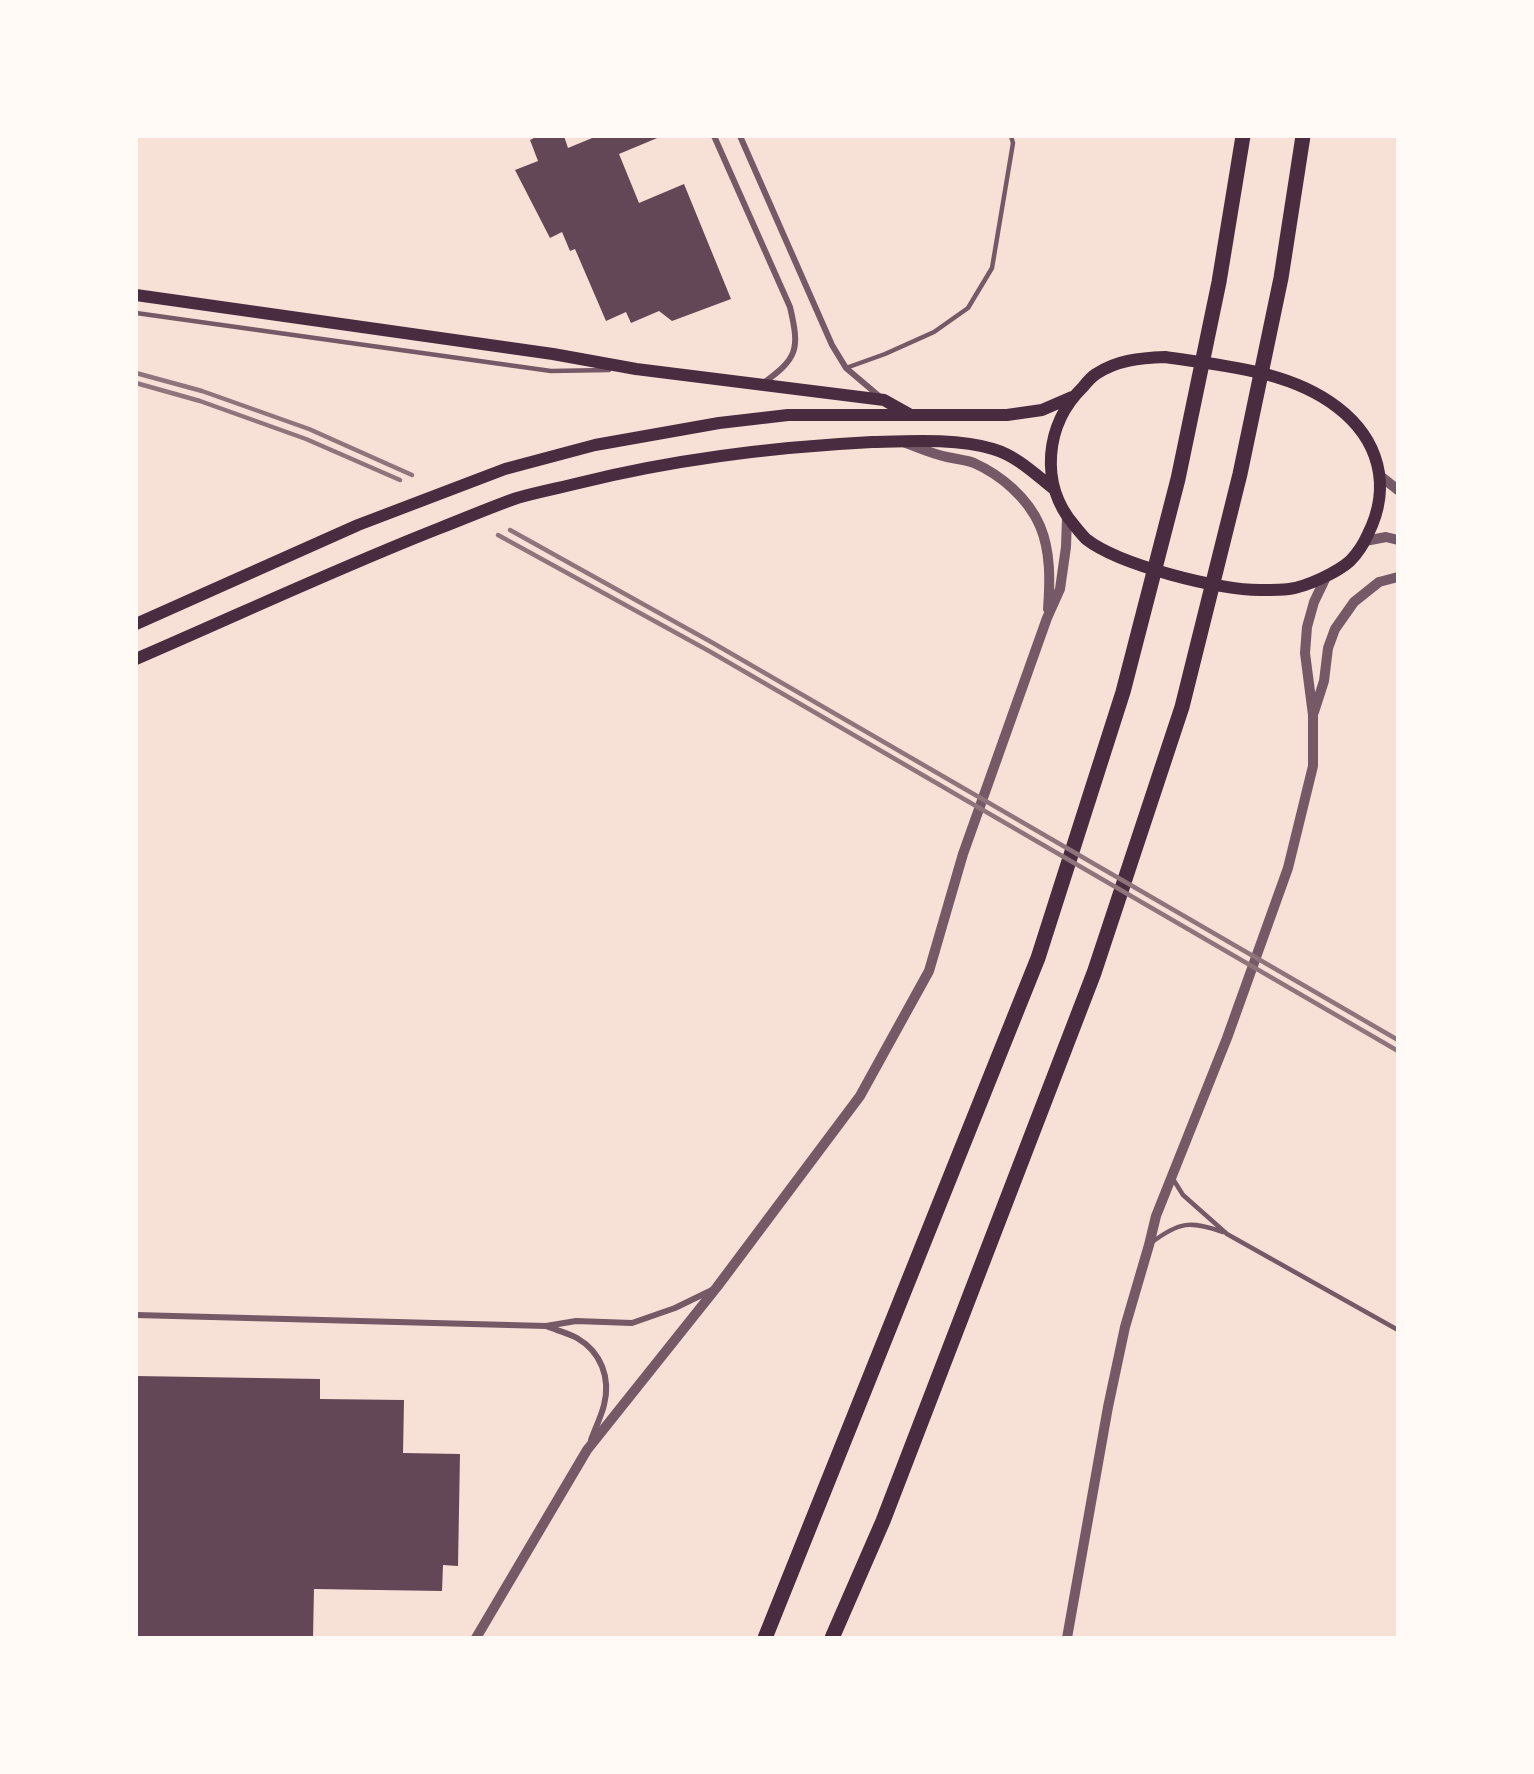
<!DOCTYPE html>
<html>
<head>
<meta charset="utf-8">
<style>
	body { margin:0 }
	#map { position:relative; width:1534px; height:1774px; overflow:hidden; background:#f7e1d7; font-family:"DejaVu Sans",sans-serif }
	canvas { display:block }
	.frame { position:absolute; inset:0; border:138px solid #fffaf5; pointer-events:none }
</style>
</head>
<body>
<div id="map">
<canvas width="1534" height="1774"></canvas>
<div class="frame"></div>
</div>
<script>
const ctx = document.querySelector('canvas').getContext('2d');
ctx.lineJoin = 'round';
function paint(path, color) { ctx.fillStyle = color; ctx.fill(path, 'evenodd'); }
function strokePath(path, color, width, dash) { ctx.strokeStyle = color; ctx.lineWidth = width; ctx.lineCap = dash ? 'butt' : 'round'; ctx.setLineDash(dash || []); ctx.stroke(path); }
paint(new Path2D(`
	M538 136H564L568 148 597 136H662L619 154 639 203 684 184 731 299 672 321 659 311 631 323 626 312 606 321 575 249 570 251 562 232 550 238 515 170 538 161 530 140Z
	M136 1376 320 1379V1399L404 1400 403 1453 460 1454 458 1566 443 1565 442 1591 314 1589 313 1638H136Z`), '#644757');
strokePath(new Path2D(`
	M136 313 551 371 609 370
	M846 368 885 354 934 332 968 308 992 268 1013 143 1011 136
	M1173 1179 1183 1195 1227 1234 1398 1330
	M1151 1243C1180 1221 1190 1221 1223 1232`), '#755966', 4.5);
strokePath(new Path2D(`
	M714 136 790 307C800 350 798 358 762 384
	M740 136 832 345 846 368 879 396
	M136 1315 546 1326 576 1321 632 1323 675 1308 712 1290
	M546 1326C556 1330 568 1333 577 1338 601 1352 611 1378 604 1405 601 1417 595 1429 591 1440`), '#755966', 6);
strokePath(new Path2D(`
	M903 442C917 447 932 454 947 457 956 459 966 460 974 463 1001 475 1028 498 1040 526 1051 552 1050 582 1048 609
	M1379 475 1398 490
	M1365 541 1386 537 1398 540
	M1314 712 1324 681 1328 648 1335 629 1354 602 1379 582 1398 577
	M476 1638 587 1450 717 1287 860 1096 929 971 963 854 1047 618 1060 589 1066 547 1067 517
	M1067 1638 1108 1407 1125 1327 1149 1245 1156 1216 1227 1038 1288 868 1313 766V715L1305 653 1307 627 1314 602 1326 577`), '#755966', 10);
strokePath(new Path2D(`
	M136 295 553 354 636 369 884 400 909 414
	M1165 357C1223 366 1289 370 1337 407 1379 439 1392 486 1368 534 1364 543 1357 554 1350 561 1338 572 1306 587 1289 589 1281 590 1271 590 1262 590 1221 591 1119 565 1086 539 1082 535 1078 530 1074 525 1039 484 1045 424 1083 387 1087 382 1091 377 1096 374 1117 360 1140 358 1165 357Z
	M136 624 358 525 505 469 595 445 719 423 788 415H1007L1042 410 1072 397
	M136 659C238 615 338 568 440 528 466 518 491 507 517 498 537 492 559 488 579 483 675 459 774 447 872 442 909 441 958 438 993 449 1017 456 1035 474 1054 489`), '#4a2c40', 12);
strokePath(new Path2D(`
	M765 1638 1038 958 1123 692 1178 479 1219 282 1243 136
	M832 1638 883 1521 1094 973 1182 707 1240 474 1281 278 1303 136`), '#4a2c40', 15);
strokePath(new Path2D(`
	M136 373 202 391 309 429 412 475
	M136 383 200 401 306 439 400 480
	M510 530 713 643 1398 1040
	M498 535 709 651 1398 1051`), '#8f747c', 4.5);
</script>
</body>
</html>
